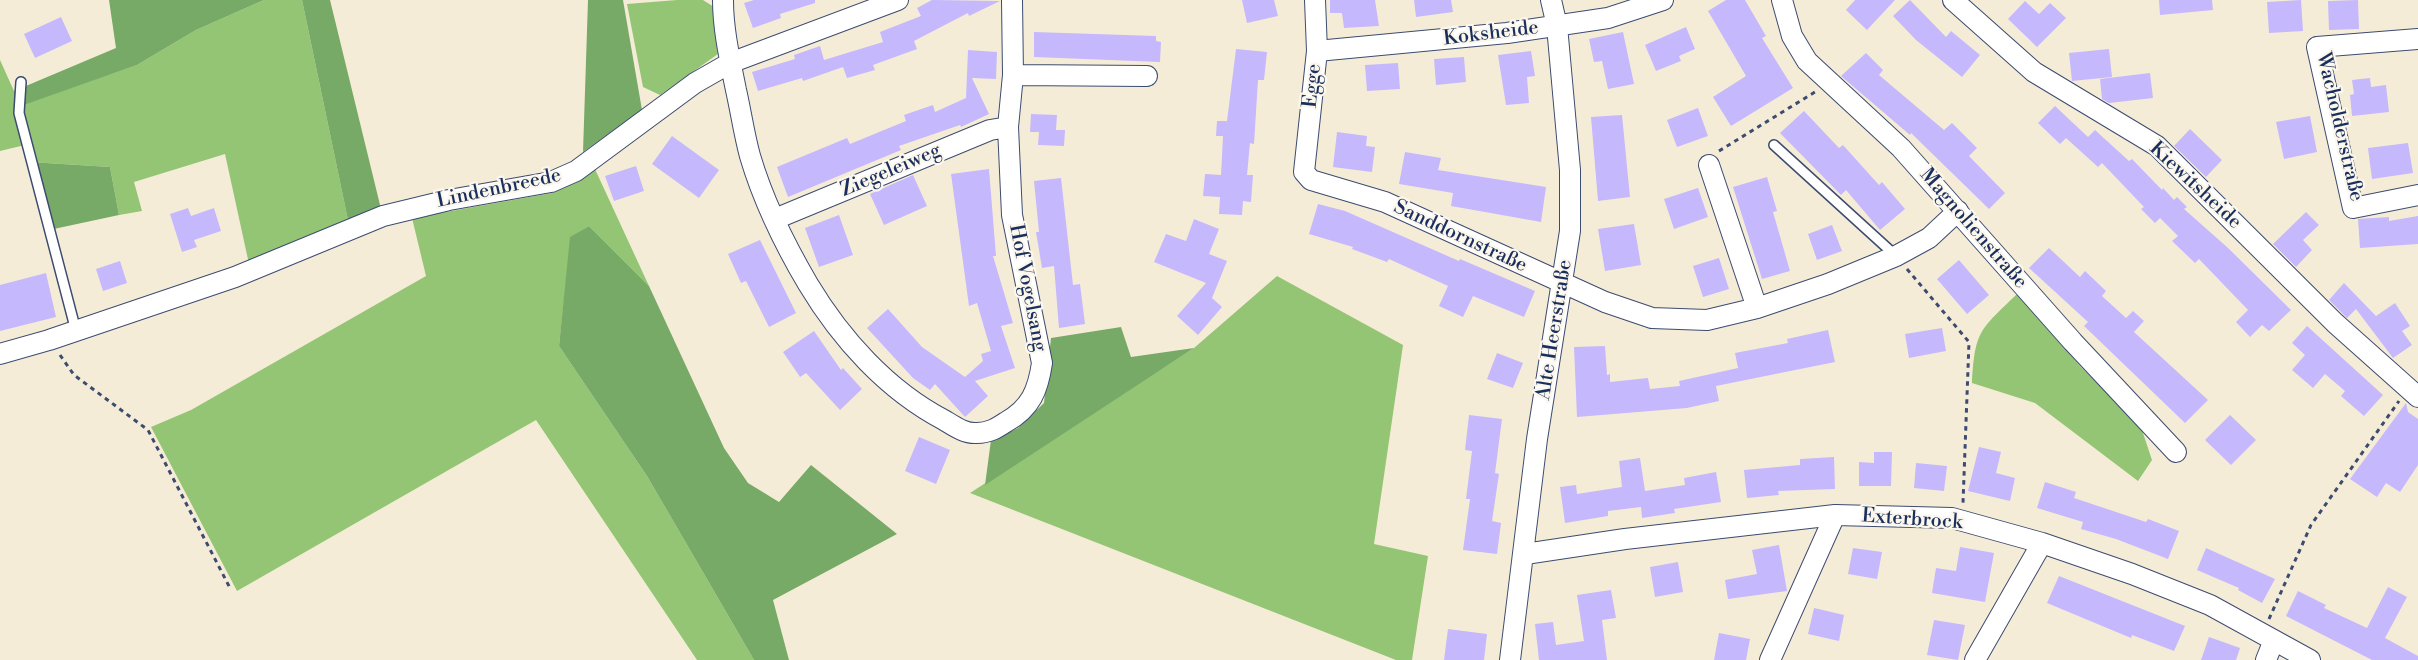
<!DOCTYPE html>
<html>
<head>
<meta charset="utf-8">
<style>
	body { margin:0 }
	canvas { display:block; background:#f5ecd7 }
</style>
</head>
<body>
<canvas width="2418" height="660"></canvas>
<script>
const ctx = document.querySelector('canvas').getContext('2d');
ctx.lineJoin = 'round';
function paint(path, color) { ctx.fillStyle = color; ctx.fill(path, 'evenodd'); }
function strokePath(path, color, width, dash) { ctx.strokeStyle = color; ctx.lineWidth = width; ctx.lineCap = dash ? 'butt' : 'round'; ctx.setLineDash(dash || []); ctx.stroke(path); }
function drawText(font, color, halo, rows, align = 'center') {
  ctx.font = font + ' "Libre Bodoni",serif'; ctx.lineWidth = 4.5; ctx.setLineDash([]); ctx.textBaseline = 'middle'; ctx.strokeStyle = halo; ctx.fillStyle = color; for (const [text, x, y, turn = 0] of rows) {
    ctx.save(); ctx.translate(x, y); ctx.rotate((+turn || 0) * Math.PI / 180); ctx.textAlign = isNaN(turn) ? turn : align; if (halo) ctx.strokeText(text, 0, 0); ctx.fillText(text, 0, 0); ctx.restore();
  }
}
paint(new Path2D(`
	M264 0H302L348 220 249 264 225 154 134 182 142 211 119 215 110 167 30 162 25 145 0 151V60L14 91 15 107 137 65 196 30Z
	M677 0H703L714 7 718 54 660 95 643 87 627 4Z
	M594 167 649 286 589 226 571 237 559 346 647 476 754 660H697L536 420 237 591 151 427 191 410 426 276 412 218 552 193Z
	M1277 276 1403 345 1374 544 1428 556 1412 660H1396L970 493 1194 348Z
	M2017 294 2080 366 2141 427 2152 460 2138 481 2035 403 1972 383C1975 330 1980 330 2017 294Z`), '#94c575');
paint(new Path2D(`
	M109 0H264L196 30 137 65 15 108 14 91 116 48Z
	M302 0H330L381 209 348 220Z
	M588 0H623L642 110 583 152Z
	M30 162 110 167 119 215 49 230Z
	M589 226 649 286 724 448 748 483 779 502 811 465 897 534 773 600 789 660H754L647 476 559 346 570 237Z
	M1121 327 1131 357 1194 348 985 485 991 440 1018 428 1044 403 1051 338Z`), '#7a6');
paint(new Path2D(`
	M754 0H815V3L780 14 781 18 753 28 744 3Z
	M932 0 1000 1 969 16 968 13 914 41 917 49 873 65 875 70 847 78 843 67 803 81 802 78 758 91 752 72 795 59 794 55 820 46 824 60 883 42 880 32 921 16 917 8Z
	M1242 0H1274L1278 16 1247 23Z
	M1330 0H1375L1379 26 1344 28 1342 13H1330Z
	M1414 0H1451L1453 12 1416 17Z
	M1726 0H1745L1766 36 1762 38 1793 88 1731 126 1713 97 1746 76 1708 11Z
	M1855 0H1895L1867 30 1846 10Z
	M1910 0 1946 37 1951 31 1980 55 1962 77 1916 40 1893 16Z
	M2159 0H2212L2213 10 2160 15Z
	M2301 0 2303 31 2269 33 2267 2Z
	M2358 0 2359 29 2329 30 2328 1Z
	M2025 1 2039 14 2050 3 2066 18 2037 47 2008 19Z
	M61 17 72 41 35 58 24 34Z
	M1686 27 1695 49 1679 56 1681 61 1656 71 1645 45Z
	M1034 32 1156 36V41L1161 42 1160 62 1034 57Z
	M1623 32 1634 84 1608 89 1602 61 1594 62 1589 39Z
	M1236 49 1267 52 1264 80H1258L1254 144 1250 143 1247 175H1253L1251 202 1243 201 1242 215 1219 214 1220 197 1203 196 1205 174 1221 175 1223 136H1216L1217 121H1227Z
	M2109 49 2112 77 2072 81 2069 53Z
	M968 50 997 52 996 79 972 78 989 114 961 127 960 125 899 146 901 150 788 197 777 167 847 138 850 144 906 121 904 115 933 105 935 112 966 98Z
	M1531 51 1535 76 1527 77 1529 103 1506 105 1498 55Z
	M1866 53 1883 70 1879 75 1944 130 1952 123 1977 148 1969 156 2005 193 1989 209 1911 133 1910 135 1841 76Z
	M1464 57 1466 82 1436 85 1434 59Z
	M1398 63 1400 89 1367 91 1365 65Z
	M2150 73 2153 98 2109 103 2102 99 2100 79Z
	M2370 78 2371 87 2386 85 2389 112 2352 116 2350 95 2354 94 2352 80Z
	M2055 106 2088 137 2095 130 2129 161 2132 159 2162 190 2163 188 2174 200 2177 197 2187 207 2184 209 2227 247 2291 310 2269 331 2262 325 2250 337 2236 322 2248 310 2199 259 2195 263 2172 241 2178 236 2160 218 2155 223 2141 209 2144 207 2102 163 2098 167 2066 138 2060 144 2038 123Z
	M1698 108 1708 136 1677 147 1667 120Z
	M1804 111 1839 148 1843 145 1879 185 1882 182 1905 209 1880 230 1846 190 1841 195 1780 133Z
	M1031 114 1057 115 1056 130H1065L1064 146 1038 145 1039 132H1030Z
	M1622 115 1630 197 1598 201 1591 117Z
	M2310 116 2317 152 2284 159 2276 122Z
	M2190 129 2222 160 2206 177 2174 146Z
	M1337 132 1367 136 1366 146 1375 147 1372 172 1333 167Z
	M672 136 719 170 699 198 652 164Z
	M2408 143 2413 173 2372 179 2368 148Z
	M1405 152 1441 158 1438 170 1546 187 1541 222 1451 206 1453 193 1399 184Z
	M636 166 644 191 614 201 605 176Z
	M989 169 996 256H993L1013 323 1001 326 1015 368 975 381 988 396 965 417 935 384 930 390 913 378 867 328 888 309 922 347 965 377 983 361 981 354 991 351 977 303 969 306 951 174Z
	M913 175 927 206 884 225 870 194Z
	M1767 177 1777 211 1773 212 1790 271 1762 279 1733 187Z
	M1061 178 1073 285 1080 284 1085 324 1059 328 1054 266 1042 268 1036 232H1039L1034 181Z
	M1698 188 1708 217 1674 229 1664 199Z
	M1318 204 1345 211 1459 261 1460 259 1535 291 1524 317 1473 296 1463 317 1439 306 1448 286 1389 259 1387 262 1352 249 1353 247 1309 234Z
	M188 208 191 216 214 208 221 231 194 240 197 247 182 252 170 214Z
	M2306 212 2319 225 2303 240 2312 250 2296 267 2273 244Z
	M839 215 853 255 819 267 805 228Z
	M2418 216V244L2360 248 2358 219 2389 217V221Z
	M1194 219 1219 229 1209 254 1227 261 1212 298 1222 307 1198 335 1177 316 1206 283 1154 262 1166 234 1186 241Z
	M1634 224 1641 265 1605 271 1598 229Z
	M1832 225 1842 251 1817 260 1808 234Z
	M760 240 796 313 769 327 746 281 741 283 728 254Z
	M2049 248 2080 277 2085 271 2106 291 2102 296 2126 318 2133 311 2144 321 2134 332 2208 400 2185 423 2084 326 2088 322 2029 268Z
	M1719 258 1729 289 1703 297 1693 266Z
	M1959 260 1989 295 1967 314 1937 279Z
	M120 261 127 283 103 291 96 269Z
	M46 273 56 317 0 331V285Z
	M2344 283 2376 316 2395 303 2410 326 2402 331 2412 345 2393 358 2356 309 2347 318 2329 300Z
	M2307 326 2383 395 2364 416 2341 396 2345 391 2325 374 2313 388 2292 370 2305 355 2292 343Z
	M1942 328 1946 351 1909 358 1905 334Z
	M1828 330 1835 362 1716 386 1719 401 1687 408 1577 417 1574 347 1605 346 1607 375 1610 374V382L1648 378 1650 389 1680 386 1679 381 1738 368 1735 353 1788 343 1787 339Z
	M814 331 841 370 843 368 862 389 840 410 806 373 800 377 783 352Z
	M1497 353 1523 363 1513 388 1487 379Z
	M2406 403 2408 412 2418 419V465L2400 492 2386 483 2377 497 2350 479Z
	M1469 415 1502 419 1495 473 1499 474 1492 521 1501 523 1497 554 1463 550 1470 499H1466L1472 451 1465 450Z
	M2230 415 2256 440 2231 465 2205 440Z
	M919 437 950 450 936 484 905 471Z
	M1979 447 2001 452 1996 473 2015 478 2010 501 1968 491Z
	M1874 452H1892L1891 486H1859V462L1874 463Z
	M1834 457 1835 489 1778 491 1779 495 1747 498 1744 470 1800 465V459Z
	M1640 458 1645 491 1685 485 1684 478 1716 472 1721 502 1674 509 1675 513 1642 518 1641 507 1608 511V516L1565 523 1560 487 1576 485 1577 494 1622 487 1619 461Z
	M1916 463 1947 466 1944 491 1914 488Z
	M2045 482 2076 492 2074 498 2146 522 2148 519 2179 531 2168 559 2116 539 2081 529 2083 522 2037 508Z
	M1779 545 1787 591 1728 599 1725 580 1757 574 1752 550Z
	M1960 547 1994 553 1985 602 1932 593 1936 568 1956 571Z
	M1853 548 1882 552 1877 579 1848 574Z
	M2206 548 2275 579 2262 603 2238 590 2239 588 2197 570Z
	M1678 562 1683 592 1655 597 1650 567Z
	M2059 576 2185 626 2174 651 2132 635 2131 638 2047 603Z
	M2388 587 2407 597 2385 638 2418 656V660H2372L2286 616 2298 591 2326 605 2324 608 2367 628Z
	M1611 590 1616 618 1602 620 1607 660H1539L1535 624 1553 622 1556 645 1584 641 1577 595Z
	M1814 608 1844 615 1839 641 1808 634Z
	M1934 620 1965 625 1958 660 1927 655Z
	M1448 629 1487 634 1484 660H1444Z
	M1719 633 1750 639 1746 660H1714Z
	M2209 637 2240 648 2236 660H2201Z`), '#c6b8fd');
const service = new Path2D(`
	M21 82 19 113 76 331
	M1774 145 1896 256`);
const minor = new Path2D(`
	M723 0C723 30 730 60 736 90 741 112 744 134 750 156 763 200 785 245 808 284 841 339 887 390 944 420 954 426 965 434 977 433 989 433 997 428 1006 422 1031 408 1038 390 1042 363L1012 215 1008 127 1013 75 1012 0
	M1315 0 1317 51 1304 172 1311 180 1385 202 1605 302 1652 318 1707 320 1757 308 1828 284 1896 256 1929 238 1958 211
	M1782 0 1792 36 1807 61 1901 148 2073 342 2176 452
	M1953 0 2034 72 2157 146 2335 323 2418 397
	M2418 39 2317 47 2353 208 2418 195
	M1317 51 1507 33 1608 18 1663 0
	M1013 75 1147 76
	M1709 165 1757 308
	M775 219 990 130 1008 127
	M0 354 49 340 235 277 383 216 449 200 551 182 576 171 695 83 730 63 898 0
	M1525 554 1625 539 1835 515 1952 518 2042 543 2132 574 2210 605 2310 660
	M1510 660 1537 439 1570 231V170L1557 26 1551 0
	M1770 660 1835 515
	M1975 660 2042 543
	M2266 660 2274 640`);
strokePath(service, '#3c4b70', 12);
strokePath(minor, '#3c4b70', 22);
strokePath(new Path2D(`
	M1719 151 1815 92
	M1907 269 1969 342 1963 503
	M60 355 74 375 148 430 230 588
	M2269 619 2311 525 2399 401`), '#3c4b70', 3, [4.5, 4.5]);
strokePath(service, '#fff', 9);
strokePath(minor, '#fff', 20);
drawText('20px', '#1b2f5e', '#fbf7ec', [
	["Koksheide",1491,34,-7],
	["Egge",1313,86,-84],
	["Wacholderstraße",2339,127,77],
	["Ziegeleiweg",891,171,-23],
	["Kiewitsheide",2195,186,43],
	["Lindenbreede",499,189,-12],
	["Magnolienstraße",1973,229,49],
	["Sanddornstraße",1460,237,25],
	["Hof Vogelsang",1027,288,79],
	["Alte Heerstraße",1555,330,-81],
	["Exterbrock",1912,520,4]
]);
</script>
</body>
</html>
